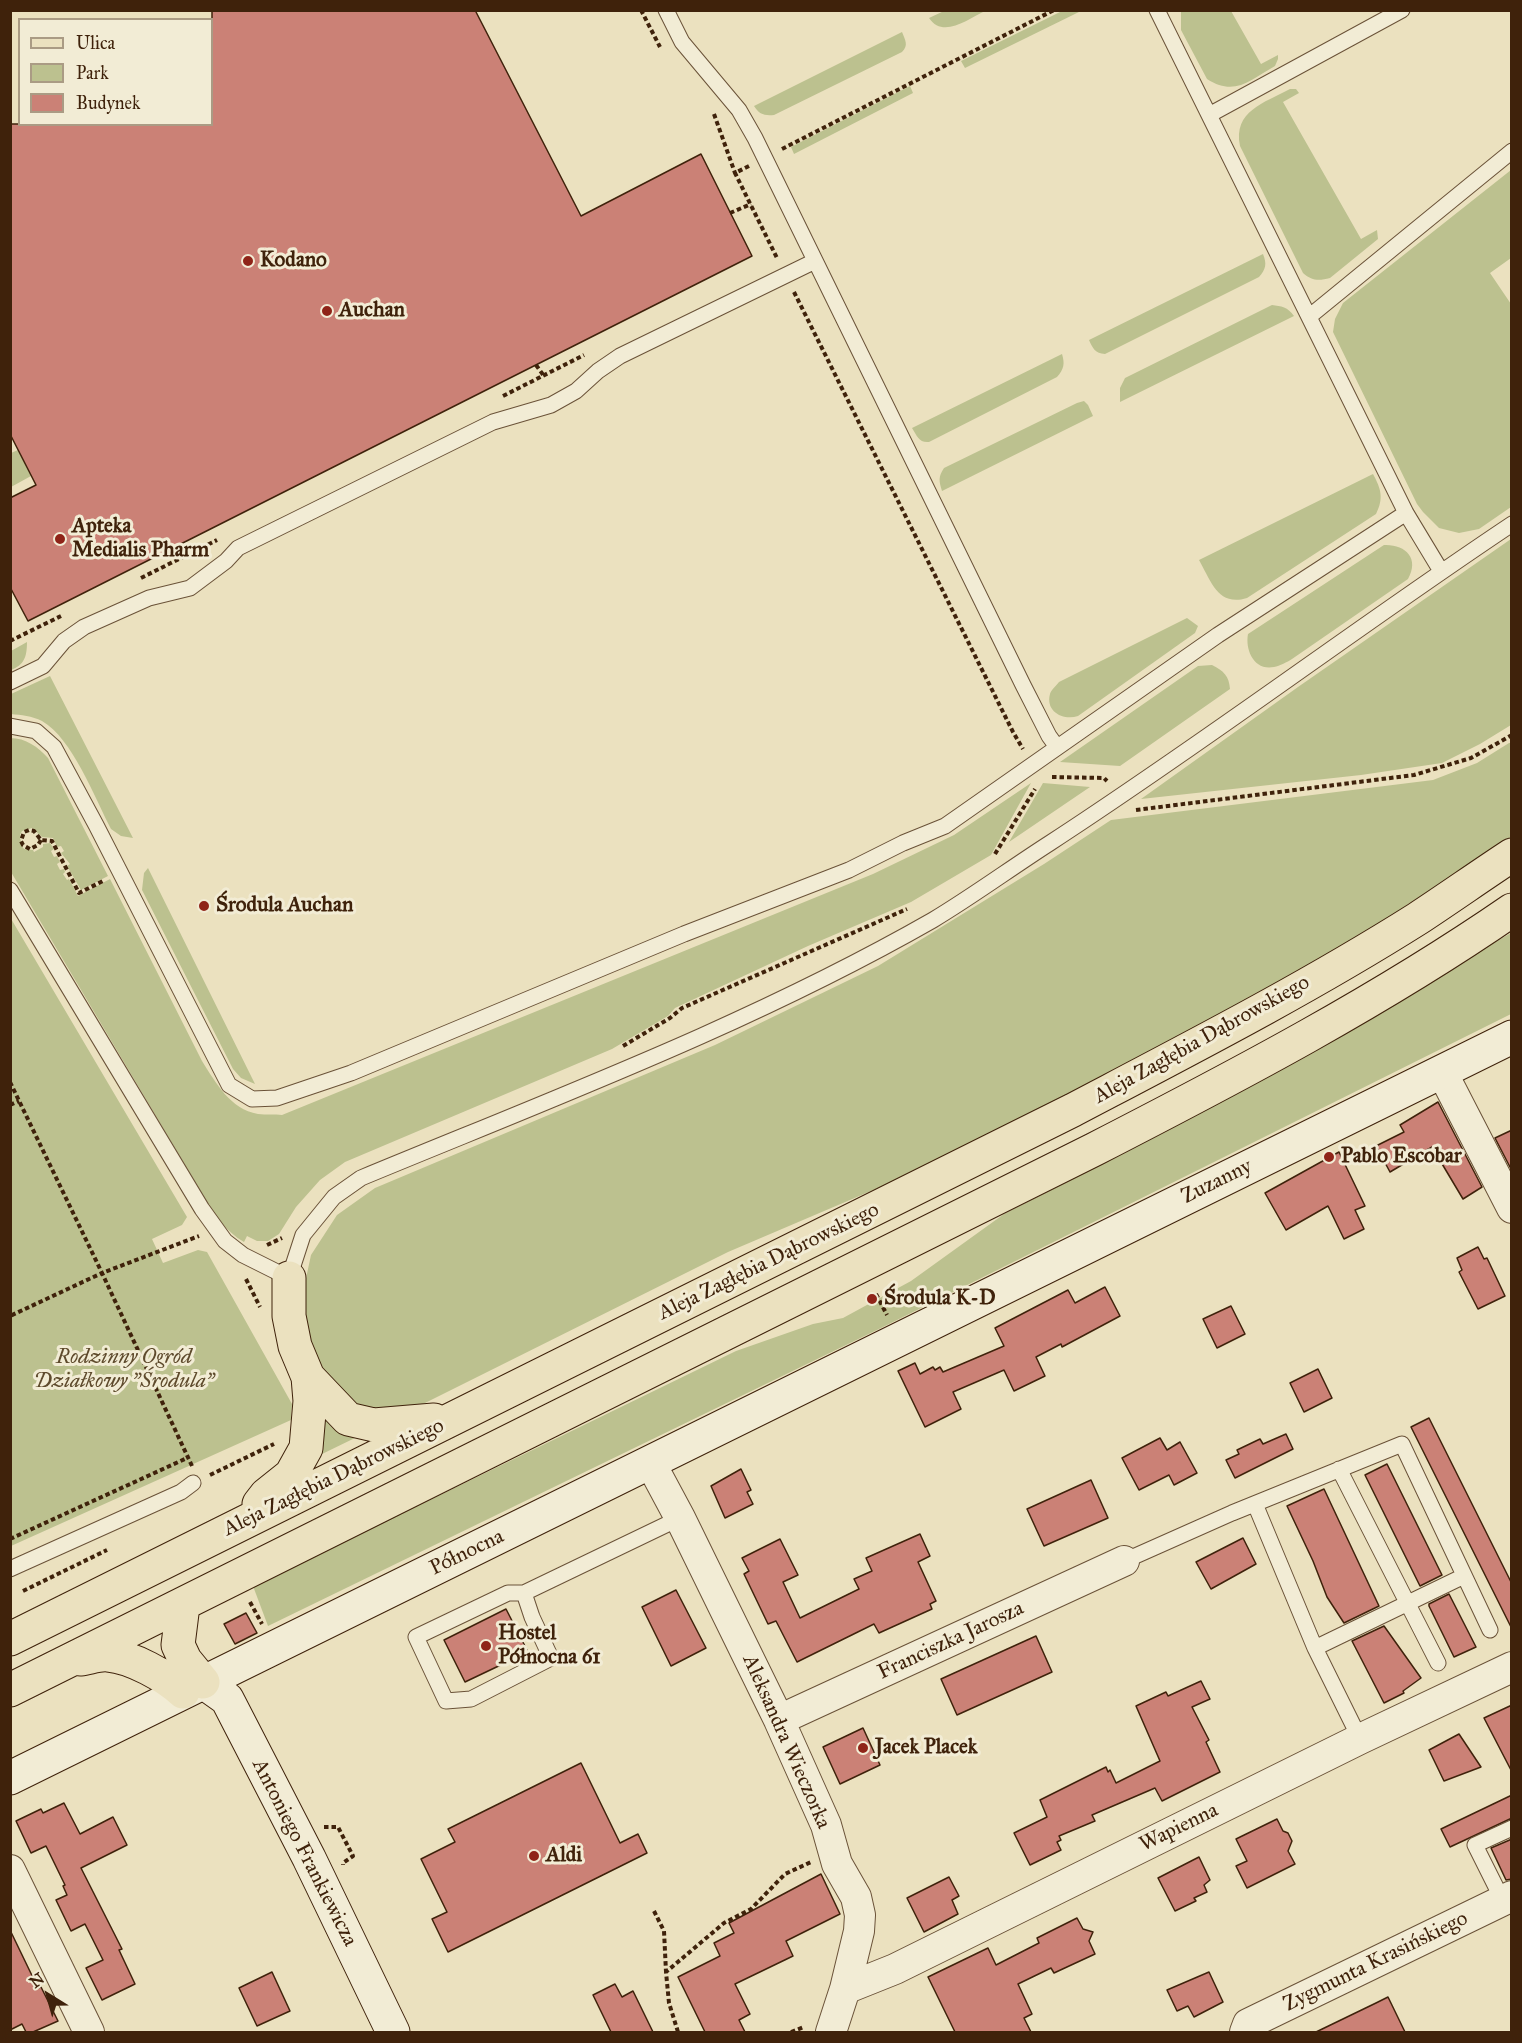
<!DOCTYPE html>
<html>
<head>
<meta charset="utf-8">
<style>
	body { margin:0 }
	#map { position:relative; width:1522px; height:2043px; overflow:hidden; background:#ebe1bf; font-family:"IM FELL Great Primer",serif }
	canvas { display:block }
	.frame { position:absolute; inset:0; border:12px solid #3f220b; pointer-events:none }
	.legend { position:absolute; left:18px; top:18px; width:195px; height:108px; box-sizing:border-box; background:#f2ecd5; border:2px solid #aa9b84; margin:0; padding:8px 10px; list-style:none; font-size:18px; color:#3f220b }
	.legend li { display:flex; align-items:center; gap:12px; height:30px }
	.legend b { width:30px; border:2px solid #aa9b84 }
	.north { position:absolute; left:18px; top:1965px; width:60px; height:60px; -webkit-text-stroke:4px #f2ecd5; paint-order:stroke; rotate:323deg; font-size:16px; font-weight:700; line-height:24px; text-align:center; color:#3f220b }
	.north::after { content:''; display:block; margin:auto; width:21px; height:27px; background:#3f220b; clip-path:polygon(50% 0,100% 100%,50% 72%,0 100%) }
</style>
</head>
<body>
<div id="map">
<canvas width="1522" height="2043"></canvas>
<div class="frame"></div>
<ul class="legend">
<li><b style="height:8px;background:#ebe1bf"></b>Ulica</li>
<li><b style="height:16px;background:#bcc18f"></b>Park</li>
<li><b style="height:16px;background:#cb8176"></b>Budynek</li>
</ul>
<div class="north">N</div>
</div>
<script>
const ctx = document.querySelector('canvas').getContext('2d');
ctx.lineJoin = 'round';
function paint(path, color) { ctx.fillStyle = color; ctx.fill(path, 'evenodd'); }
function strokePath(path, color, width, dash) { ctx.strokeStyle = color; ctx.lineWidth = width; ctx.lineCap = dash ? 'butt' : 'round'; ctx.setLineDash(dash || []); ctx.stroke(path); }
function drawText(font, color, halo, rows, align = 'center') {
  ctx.font = font + ' "IM FELL Great Primer",serif'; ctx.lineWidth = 6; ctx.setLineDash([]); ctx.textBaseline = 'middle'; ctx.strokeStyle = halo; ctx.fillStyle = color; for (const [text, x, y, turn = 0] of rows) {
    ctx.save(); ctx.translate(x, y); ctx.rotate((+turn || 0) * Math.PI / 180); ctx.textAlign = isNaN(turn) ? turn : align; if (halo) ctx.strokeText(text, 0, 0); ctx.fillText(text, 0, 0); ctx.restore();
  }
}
paint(new Path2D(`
	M944 11V10L985 11C968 19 943 39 929 18Z
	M1062 11H1081L965 68 961 61Z
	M1181 11H1231L1261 64 1278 55V59L1275 66C1250 80 1235 97 1207 79L1181 30Z
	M902 32C905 40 909 45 902 52L774 115C764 116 759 114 754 106Z
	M910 86 913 93 794 154 791 147Z
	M1290 89H1296L1299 93 1283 102 1361 239 1377 230 1378 239 1330 278C1319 281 1312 281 1303 273L1240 146C1233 111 1264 103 1290 89Z
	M1511 170V258L1490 273 1511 304V507L1479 529 1459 533 1439 528 1423 512 1417 504 1333 332 1335 319 1343 303Z
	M1263 254C1267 264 1266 269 1259 277L1105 354C1095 353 1093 349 1089 340Z
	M1272 305C1281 306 1288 307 1294 316L1120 402V388L1125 378Z
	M1062 354C1065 364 1064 369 1057 377L929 442C919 443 917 436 912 428Z
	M1084 401 1088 405 1093 416 942 491C939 481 938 477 944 468L1077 403Z
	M18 450 31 476 11 487V453Z
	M1373 474C1381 489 1384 498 1376 514L1247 598C1218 607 1211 581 1199 560Z
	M1511 539V725L1480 744 1442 763 1361 775 1141 799 1298 687Z
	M1384 545C1405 544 1420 558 1408 579L1292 659C1287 662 1280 666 1274 667 1254 671 1245 650 1248 634Z
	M1187 618 1198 626 1195 633 1078 716C1064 721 1045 712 1050 694 1051 690 1056 686 1059 682Z
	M27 642C27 657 24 665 11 670V651Z
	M1212 665C1224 671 1229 676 1230 689L1120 766 1060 762 1198 666Z
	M50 676 133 838 121 836 111 829C95 798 72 738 42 721 32 716 21 715 11 714V694Z
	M10 738C26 738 38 747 48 758L108 876 81 890 67 866 70 864 61 853 64 851 61 846 57 847 53 838 42 837 32 828 22 831 20 835 21 845 24 849 33 850 34 852 43 847V844L50 843 54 849 51 851 54 857 57 856 60 862 57 864 60 870 64 869 65 872 63 874 67 880 69 879 78 896 110 879 202 1061C216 1083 230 1109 258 1114 266 1115 275 1114 282 1115L873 874 954 835 1031 783 991 855 911 902 808 946 675 1008 668 1016 612 1049 345 1162 320 1180 296 1207 279 1234 268 1241H257L247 1236 244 1242C225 1231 215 1215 204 1197L11 872Z
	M1509 743H1511V837L1352 941 1156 1051 932 1165 728 1252 421 1405 377 1412 352 1405 333 1390 319 1364 307 1328 302 1297 311 1255 337 1215 375 1188 715 1045 878 966 1044 864 1111 820 1433 780 1477 763Z
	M1043 783 1090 787 1009 842Z
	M148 868 255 1084 241 1078 233 1069 142 890 144 873Z
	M10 917 187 1217 182 1225 152 1239 163 1263 198 1250 207 1252 292 1404 291 1420 11 1546Z
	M1511 933V1014L879 1329 268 1626 253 1586 736 1351 813 1324 843 1318 911 1281 1004 1214 1163 1133Z
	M325 1418 357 1437 320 1455Z`), '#bcc18f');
const building = new Path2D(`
	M212 10H475L581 216 701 154 752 256 28 621 10 587V498L36 485 10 434V124H212Z
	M1438 1102 1482 1187 1463 1199 1432 1147 1390 1172 1376 1146 1404 1132 1400 1125Z
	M1512 1130V1169H1511L1495 1138Z
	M1339 1152 1365 1206 1355 1210 1364 1229 1344 1239 1328 1206 1286 1230 1265 1193Z
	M1478 1247 1484 1259 1487 1258 1505 1296 1478 1309 1459 1272 1462 1270 1457 1258Z
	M1105 1287 1120 1316 1062 1347 1061 1344 1036 1357 1045 1376 1014 1391 1004 1370 953 1392 961 1409 925 1427 898 1371 915 1363 920 1374 933 1367 935 1370 940 1367 943 1372 1004 1346 995 1328 1068 1290 1075 1303Z
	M1231 1306 1245 1334 1217 1348 1203 1319Z
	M1318 1369 1332 1398 1304 1412 1290 1383Z
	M1429 1418 1512 1584V1629L1411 1427Z
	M1286 1434 1293 1449 1235 1478 1226 1460 1239 1454 1237 1450 1260 1439 1263 1444Z
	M1160 1438 1167 1450 1180 1442 1197 1473 1174 1485 1169 1475 1139 1490 1122 1458Z
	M1387 1464 1442 1575 1420 1586 1365 1475Z
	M741 1469 751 1490 747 1492 753 1504 725 1518 711 1486Z
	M1091 1480 1108 1518 1044 1546 1027 1509Z
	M1324 1489 1379 1606 1344 1623 1327 1597 1313 1561 1287 1506Z
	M920 1534 930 1556 918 1562 936 1601 930 1604 932 1609 879 1633 874 1624 797 1662 776 1621 768 1624 744 1574 749 1571 742 1558 780 1539 798 1575 783 1582 800 1618 859 1589 854 1579 872 1571 866 1558Z
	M1243 1538 1256 1564 1211 1589 1196 1562Z
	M676 1590 706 1648 671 1666 642 1607Z
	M1449 1594 1476 1647 1454 1657 1429 1606V1604Z
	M506 1609 528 1652 465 1682 444 1640Z
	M246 1613 257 1633 235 1644 224 1624Z
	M1384 1626 1421 1678 1403 1691 1404 1693 1384 1703 1352 1641Z
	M1036 1636 1052 1672 957 1715 941 1679Z
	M1201 1681 1210 1699 1192 1707 1209 1740 1206 1742 1220 1772 1162 1801 1155 1788 1092 1815 1095 1821 1059 1836 1061 1840 1057 1842 1061 1850 1030 1865 1014 1833 1047 1817 1040 1800 1106 1767 1108 1772 1110 1770 1116 1783 1160 1761 1136 1706 1166 1692 1168 1696Z
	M1512 1705V1772L1484 1718Z
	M863 1728 880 1765 840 1784 823 1747Z
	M1459 1734 1481 1767 1444 1781 1429 1750Z
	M581 1763 620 1843 638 1834 647 1853 448 1952 432 1919 447 1912 421 1859 455 1842 448 1829Z
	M1512 1795V1818L1450 1847 1441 1829Z
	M64 1803 80 1834 113 1817 127 1845 81 1868 122 1949 119 1950 135 1984 102 2000 86 1968 103 1960 85 1924 71 1931 56 1900 67 1895 63 1886 65 1885 46 1846 31 1853 16 1821 41 1809 43 1813Z
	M1277 1819 1283 1831 1288 1833 1292 1841 1288 1851 1295 1864 1247 1888 1236 1866 1247 1861 1236 1839Z
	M1512 1839V1879L1506 1880 1491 1848Z
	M1199 1857 1210 1880 1204 1885 1207 1892 1194 1898 1196 1901 1175 1911 1158 1878Z
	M821 1874 840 1914 786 1941 793 1956 735 1984 750 2014 739 2020 745 2032H705L678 1977 720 1956 714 1943 734 1933 729 1923Z
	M949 1877 959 1896 952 1900 958 1914 924 1932 907 1898Z
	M1077 1918 1083 1929 1093 1932 1089 1941 1095 1954 1054 1973 1051 1968 1018 1984 1032 2014 1024 2018 1031 2032H955L928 1977 988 1948 996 1965 1039 1943 1037 1938Z
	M10 1930 38 1988 41 1987 58 2021 33 2032H26L22 2024 10 2030Z
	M272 1972 290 2011 257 2026 239 1988Z
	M1209 1972 1223 2002 1194 2017 1188 2006 1177 2011 1167 1990Z
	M615 1984 622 1997 633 1991 653 2032H611L593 1995Z
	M1388 1997 1405 2032H1316L1376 2003Z`);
paint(building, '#cb8176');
strokePath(building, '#3f220b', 1.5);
const lane = new Path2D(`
	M666 10 682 42 739 110 755 138 1023 685 1049 736 1057 747
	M1157 10 1406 513 1441 571
	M1209 115 1402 10
	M1310 316 1512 151
	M10 682 43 666 64 641 84 627 149 598 190 588 226 561 238 548 493 422 551 405 576 391 598 371 620 356 815 261
	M10 726 36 731 54 747 96 825 229 1085 252 1099 277 1098 351 1073 684 934 849 870 903 843 945 826 1218 635 1406 513
	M10 890 202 1209 225 1241 243 1255 289 1278 303 1235 334 1197 361 1178C554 1098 751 1024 933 920 973 896 1011 868 1050 843 1207 741 1356 628 1512 524
	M1339 1469 1438 1663
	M1255 1504 1315 1648 1360 1739
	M1124 1561 1232 1513 1402 1444 1490 1630
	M10 1569 181 1492 193 1483
	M524 1593H508L416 1637 446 1701 471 1699 551 1658 532 1617 524 1593 680 1518
	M1315 1648 1464 1576
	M1503 1901 1475 1845 1512 1828`);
const street = new Path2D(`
	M1442 1072 1512 1208
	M650 1462 680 1518 779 1720 826 1825 837 1864 856 1897 860 1915 859 1931 845 1989 831 2032
	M779 1720 1124 1561
	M10 1870 89 2032
	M845 1989 895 1969 1360 1739 1512 1667
	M1245 2032 1248 2024 1512 1896`);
const secondary = new Path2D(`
	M203 1682 227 1699 309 1858 393 2032
	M10 1778 1512 1037`);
const primary = new Path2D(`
	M308 1377 348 1419 374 1425 434 1420
	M259 1504 266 1495 291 1475 306 1448 310 1401 308 1377 295 1346 289 1316V1278
	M183 1605 178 1645 185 1660 203 1682
	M10 1639 1073 1110C1189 1049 1306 989 1417 919 1449 898 1480 876 1512 855
	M80 1659C89 1658 99 1654 108 1655 132 1657 166 1676 183 1692
	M10 1690 1095 1149C1237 1076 1380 1001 1512 910`);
strokePath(lane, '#6a5238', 17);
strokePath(street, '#6a5238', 32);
strokePath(secondary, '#3f220b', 35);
strokePath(primary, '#3f220b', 35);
strokePath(new Path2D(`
	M641 10 660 47
	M714 114 735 173
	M782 149 1054 10
	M749 166 735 173 777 258
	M730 213 751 204
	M794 292 1013 732 1023 749
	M536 365 544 376
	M503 396 584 355
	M177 546 183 557
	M141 578 217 540
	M10 641 61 616
	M1052 777 1104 778 1107 781
	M1136 810 1414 775 1471 758 1512 735
	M41 840 38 845 30 849 23 845 21 841 24 832 29 830 34 831 41 840 52 841 79 893 103 881
	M995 854 1035 789
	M623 1046 670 1018 682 1008 907 909
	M10 1082 102 1273 10 1316
	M10 1105 19 1101
	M267 1245 282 1238
	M246 1279 260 1307
	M876 1294 887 1315
	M192 1466 102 1273 199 1236
	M210 1475 274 1444
	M10 1539 187 1458
	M23 1591 107 1550
	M250 1602 262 1624
	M324 1827H338L353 1856 343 1863V1865
	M654 1911 664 1931 666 1972
	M678 2032 669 2003 666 1972 724 1923 751 1909 785 1874 811 1862
	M791 2032 804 2027`), '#3f220b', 4, [4.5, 3]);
strokePath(lane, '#f2ecd5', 15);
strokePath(street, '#f2ecd5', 30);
strokePath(secondary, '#f2ecd5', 33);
strokePath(primary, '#ebe1bf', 33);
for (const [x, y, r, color] of [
	[248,261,6,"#8f2418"],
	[327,311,6,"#8f2418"],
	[60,539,6,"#8f2418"],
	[204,906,6,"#8f2418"],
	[1329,1157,6,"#8f2418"],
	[872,1299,6,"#8f2418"],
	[486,1646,6,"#8f2418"],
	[863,1748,6,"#8f2418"],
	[534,1856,6,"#8f2418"]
]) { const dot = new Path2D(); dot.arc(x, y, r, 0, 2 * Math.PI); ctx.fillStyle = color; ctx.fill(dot); strokePath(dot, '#f2ecd5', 2); }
drawText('bold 21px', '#3f220b', '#f2ecd5', [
	["Kodano",260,261],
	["Auchan",339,311],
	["Apteka",72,527],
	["Medialis Pharm",72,551],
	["Środula Auchan",216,906],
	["Pablo Escobar",1341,1157],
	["Środula K-D",884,1299],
	["Hostel",498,1634],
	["Północna 61",498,1658],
	["Jacek Placek",875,1748],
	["Aldi",546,1856]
], 'left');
drawText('21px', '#3f220b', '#f2ecd5', [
	["Aleja Zagłębia Dąbrowskiego",1202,1040,-29],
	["Zuzanny",1217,1182,-26],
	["Aleja Zagłębia Dąbrowskiego",769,1262,-26],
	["Aleja Zagłębia Dąbrowskiego",334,1478,-26],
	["Północna",467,1553,-26],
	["Franciszka Jarosza",951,1641,-25],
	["Aleksandra Wieczorka",786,1742,66],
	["Wapienna",1179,1828,-26],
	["Antoniego Frankiewicza",304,1853,63],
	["Zygmunta Krasińskiego",1376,1962,-26]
]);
drawText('italic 21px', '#5e4a2c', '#f2ecd5', [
	["Rodzinny Ogród",124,1358],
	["Działkowy \"Środula\"",124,1382]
]);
</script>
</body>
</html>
